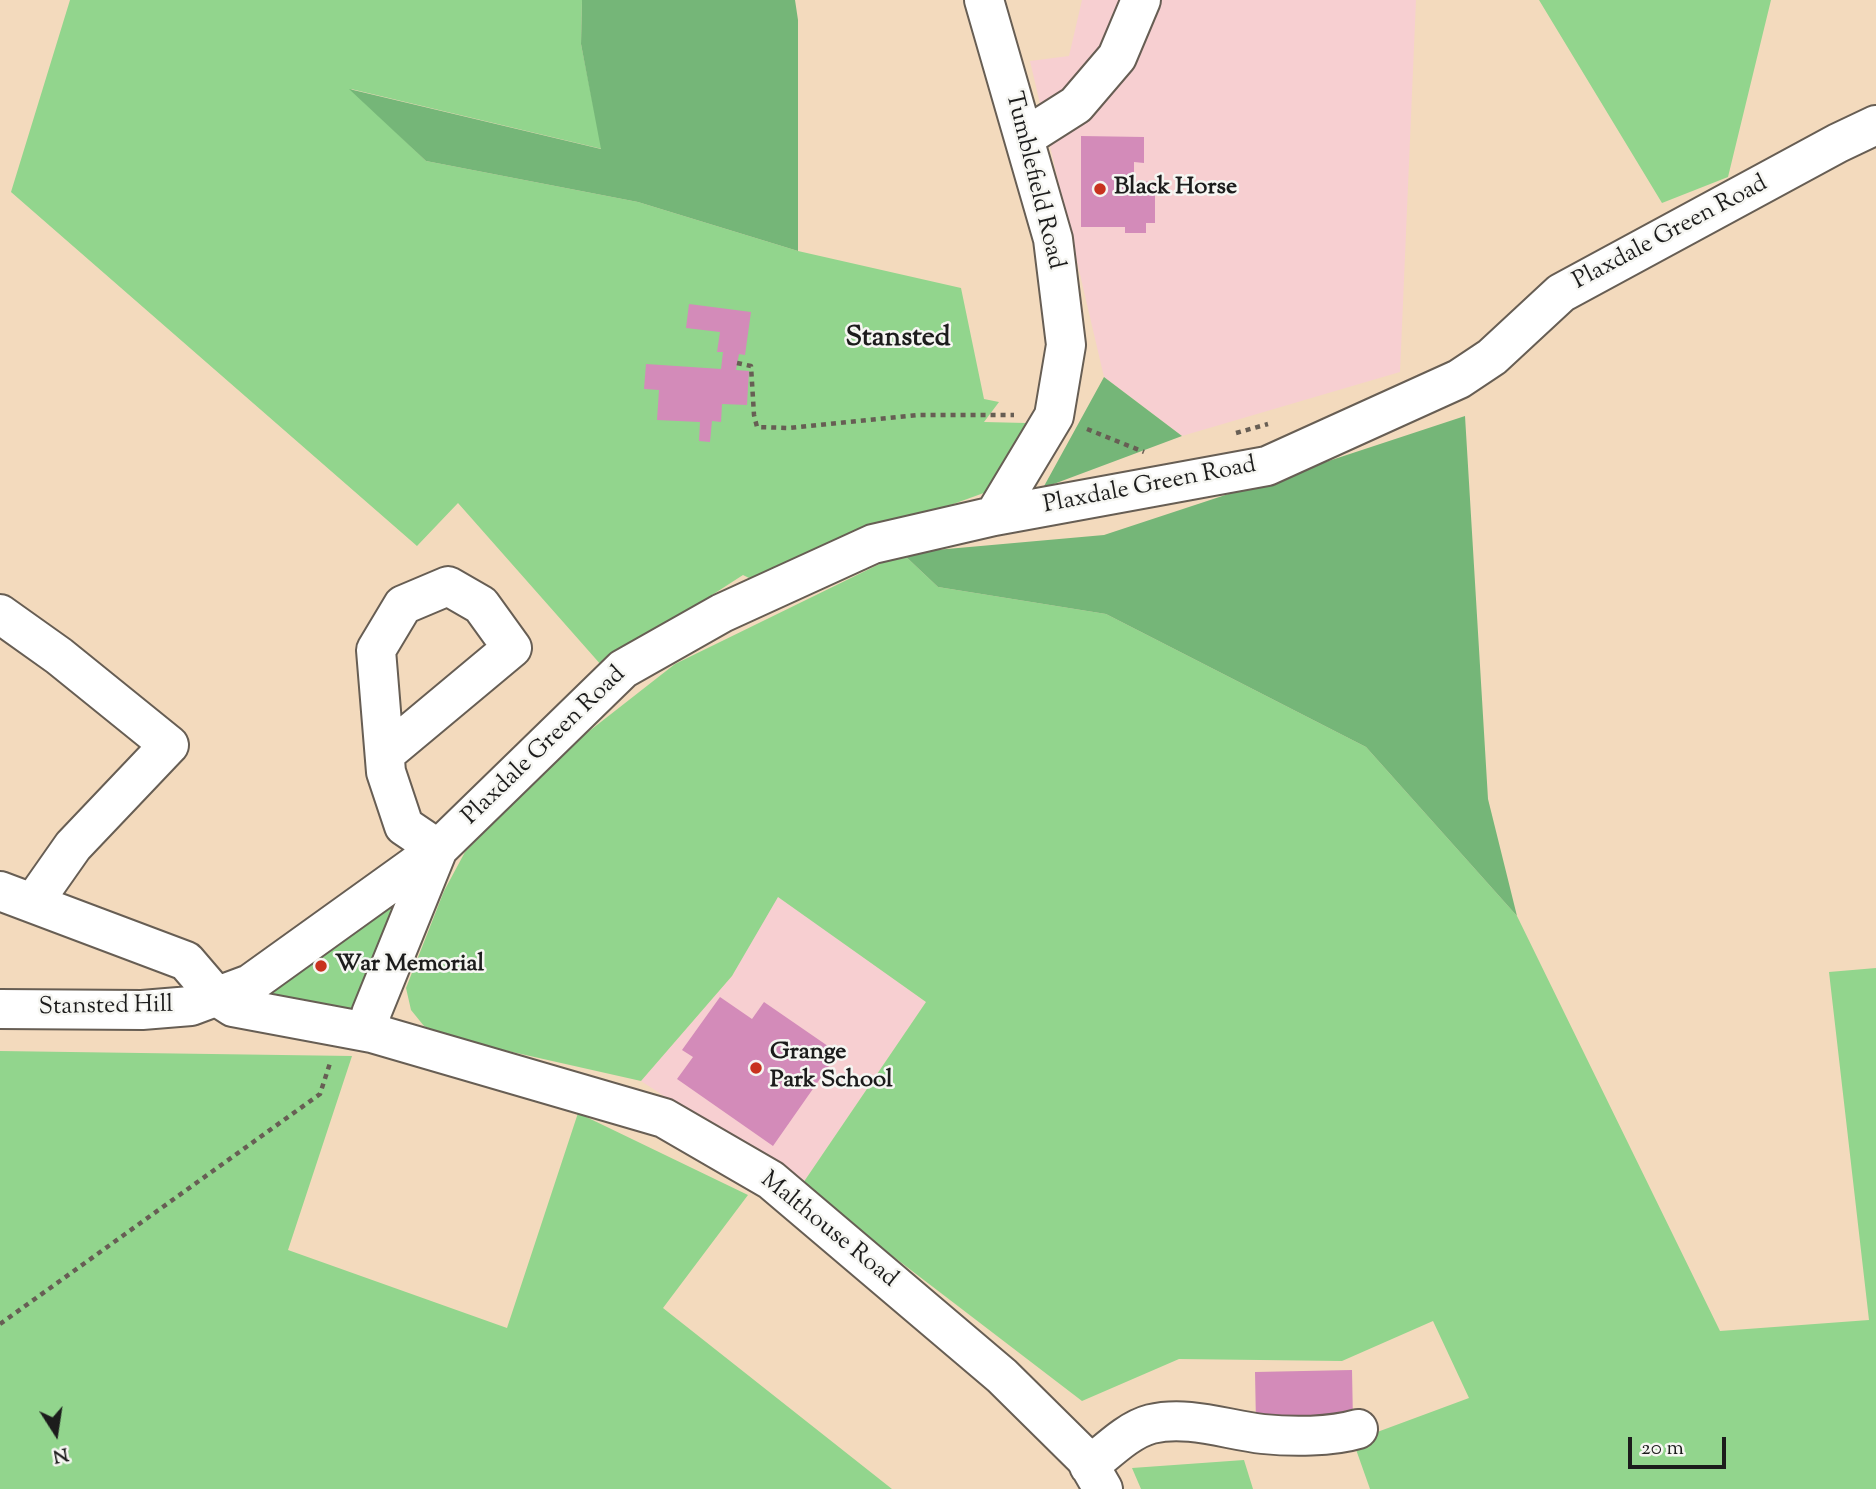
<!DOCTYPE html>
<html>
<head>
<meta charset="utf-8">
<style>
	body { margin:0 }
	#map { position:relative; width:1876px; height:1489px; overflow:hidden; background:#f3dabd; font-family:"Sorts Mill Goudy",serif }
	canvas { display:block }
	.north { position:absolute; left:21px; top:1398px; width:70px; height:70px; -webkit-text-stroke:5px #f6f6f2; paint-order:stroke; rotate:168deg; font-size:19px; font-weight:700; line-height:28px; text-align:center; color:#1c1c1c }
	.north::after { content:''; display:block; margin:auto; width:24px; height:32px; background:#1c1c1c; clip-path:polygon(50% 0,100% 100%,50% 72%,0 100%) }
	.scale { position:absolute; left:1628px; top:1437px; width:98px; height:32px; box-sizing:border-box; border:4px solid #1c1c1c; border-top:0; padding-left:9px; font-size:21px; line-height:24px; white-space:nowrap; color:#1c1c1c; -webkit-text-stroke:5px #f6f6f2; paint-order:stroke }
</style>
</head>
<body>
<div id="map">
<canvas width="1876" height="1489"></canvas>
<div class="north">N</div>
<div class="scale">20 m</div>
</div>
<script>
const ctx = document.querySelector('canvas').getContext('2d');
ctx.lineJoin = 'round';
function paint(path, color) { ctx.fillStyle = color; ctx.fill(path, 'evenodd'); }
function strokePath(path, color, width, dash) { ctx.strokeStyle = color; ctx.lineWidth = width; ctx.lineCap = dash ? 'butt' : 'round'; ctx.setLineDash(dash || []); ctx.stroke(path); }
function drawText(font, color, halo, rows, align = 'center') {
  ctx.font = font + ' "Sorts Mill Goudy",serif'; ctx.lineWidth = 5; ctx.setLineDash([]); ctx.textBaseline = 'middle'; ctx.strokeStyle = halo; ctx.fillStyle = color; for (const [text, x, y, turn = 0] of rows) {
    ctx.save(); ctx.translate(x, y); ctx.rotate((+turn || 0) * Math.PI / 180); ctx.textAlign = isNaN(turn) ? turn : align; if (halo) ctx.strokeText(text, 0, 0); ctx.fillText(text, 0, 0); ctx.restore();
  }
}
paint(new Path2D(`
	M1082 0H1416L1400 372 1182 436 1104 377 1030 61 1069 56Z
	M776 895 926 1002 801 1186 641 1081 732 976Z`), '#f7cfd1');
paint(new Path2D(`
	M70 0H582L581 44 602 149 351 89 426 161 638 202 798 251 961 288 984 399 999 402 984 422 1026 423 992 490 749 578 743 575 602 666 458 503 417 546 11 192Z
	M1539 0H1771L1728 177 1662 203Z
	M902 553 938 587 1106 614 1366 747 1517 916 1720 1331 1869 1320 1829 972 1876 968V1489H1370L1353 1441 1469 1398 1433 1321 1342 1361 1179 1359 1082 1401 801 1186 926 1002 778 897 732 976 641 1081 450 1038 424 1026 411 1010 406 988 444 891 465 852 565 750 675 664Z
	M410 889 351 1010 250 1001Z
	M0 1051 352 1056 288 1250 507 1328 578 1113 748 1195 663 1308 892 1489H0Z
	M1244 1460 1253 1489H1141L1132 1468Z`), '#92d58d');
paint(new Path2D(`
	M582 0H795L798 20V251L638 202 426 161 349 89 601 149 581 44Z
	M1104 377 1182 436 1043 488Z
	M1465 416 1488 799 1517 916 1366 747 1106 614 938 587 902 553 1104 535Z`), '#75b678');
paint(new Path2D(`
	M1081 136 1144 137V163L1134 162V181L1155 182V223H1146V233H1125V227H1081Z
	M689 304 751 312 745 355 739 354 736 370 749 371 747 405 722 404 721 422 712 421 710 442 699 441 700 422 657 420 659 390 644 389 646 364 721 369 723 352H717L720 332 686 328Z
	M720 997 752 1019 764 1002 838 1053 773 1146 677 1079 693 1057 682 1050Z
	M1352 1370 1353 1422 1256 1424 1255 1372Z`), '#d38bb9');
const minor = new Path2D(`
	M984 0 1053 239 1066 345 1054 416 994 516
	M1024 138 1076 105 1117 57 1141 0
	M0 614 59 656 169 745 73 846 33 903
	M0 891 186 961 216 996 233 1007 372 1033 664 1118 771 1180 1002 1376 1085 1458 1103 1489
	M0 1009 142 1010 191 1006 250 984 438 849 623 669 722 613 873 544 994 516 1267 466 1459 379 1492 357 1561 293 1838 143 1876 125
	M372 1033 371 1014 438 849 404 826 386 772 376 650 403 605 448 586 481 605 512 648 385 754
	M1089 1466C1107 1452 1128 1430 1151 1424 1188 1415 1227 1430 1263 1434 1292 1437 1331 1437 1358 1429`);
strokePath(minor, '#675e54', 42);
strokePath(new Path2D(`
	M737 363 751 366 754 415 757 427 789 428 917 415H1014
	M1087 429 1144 452
	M1236 433 1268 424
	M0 1324 320 1094 331 1060`), '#675e54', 4.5, [5, 5]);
strokePath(minor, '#fff', 38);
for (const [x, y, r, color] of [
	[1100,189,7,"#c8321e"],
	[321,966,7,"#c8321e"],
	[756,1068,7,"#c8321e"]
]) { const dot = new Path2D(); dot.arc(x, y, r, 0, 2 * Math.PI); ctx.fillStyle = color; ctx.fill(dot); strokePath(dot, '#f6f6f2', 2.5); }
drawText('24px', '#1c1c1c', '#f6f6f2', [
	["Tumblefield Road",1033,181,76],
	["Plaxdale Green Road",1671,234,-28],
	["Plaxdale Green Road",1150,487,-11],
	["Plaxdale Green Road",545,747,-44],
	["Stansted Hill",106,1008,-1],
	["Malthouse Road",828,1231,39]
]);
drawText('bold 24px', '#1c1c1c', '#f6f6f2', [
	["Black Horse",1114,189],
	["War Memorial",335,966],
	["Grange",770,1054],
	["Park School",770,1082]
], 'left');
drawText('bold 28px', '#1c1c1c', '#f6f6f2', [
	["Stansted",898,340]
]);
</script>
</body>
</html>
